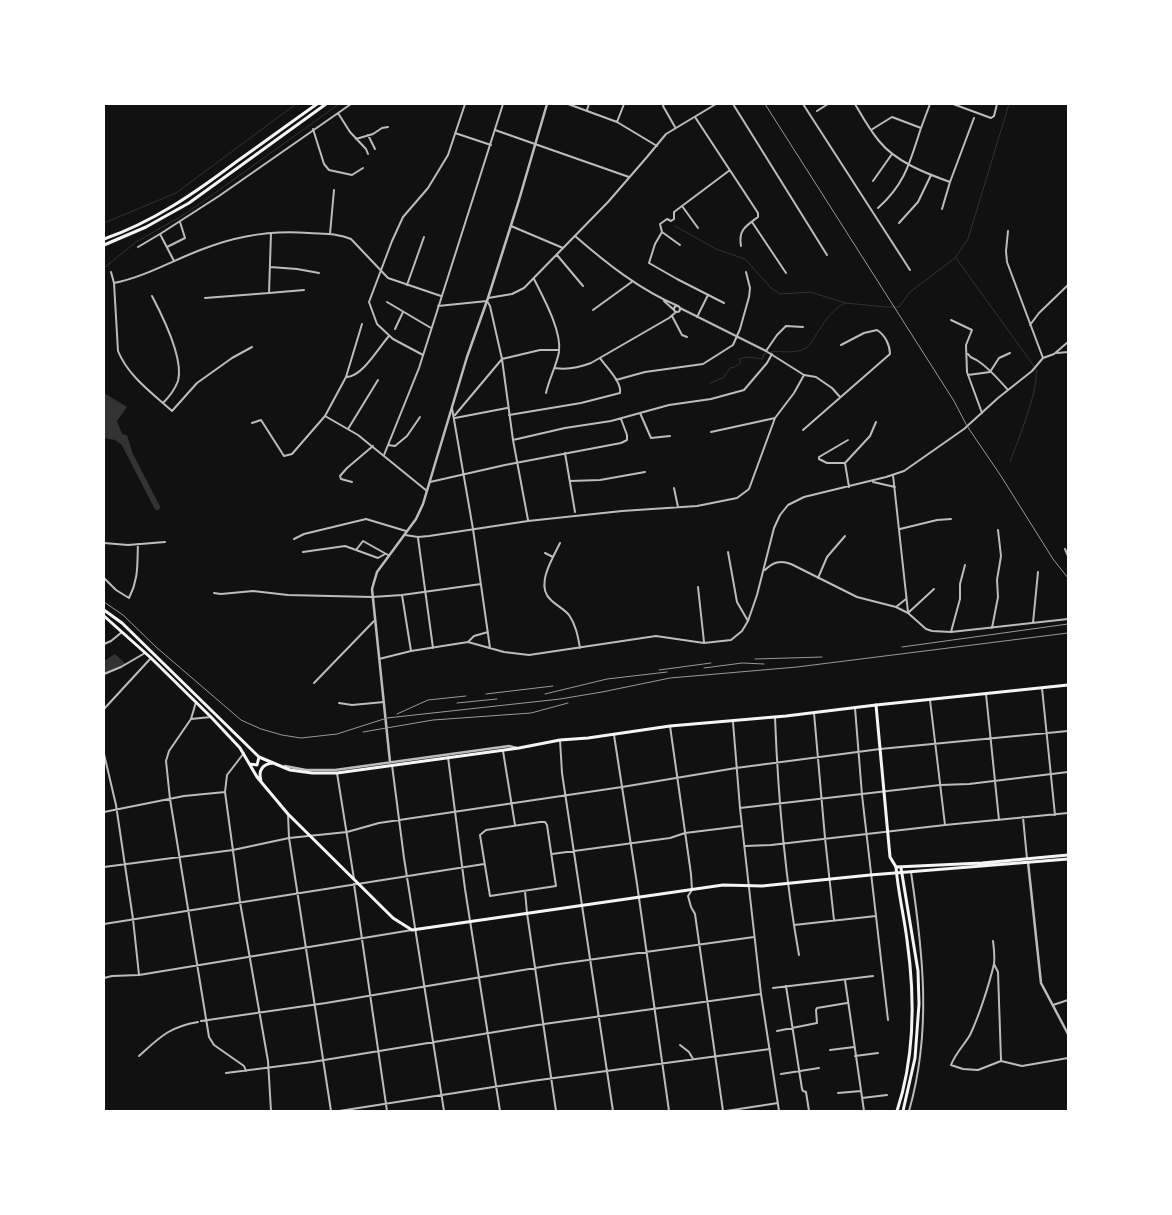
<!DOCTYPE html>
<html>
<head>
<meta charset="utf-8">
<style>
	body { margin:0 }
	#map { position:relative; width:1172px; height:1215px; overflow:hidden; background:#111; font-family:"Golos Text",sans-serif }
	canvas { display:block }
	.frame { position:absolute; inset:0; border:105px solid #fff; pointer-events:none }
</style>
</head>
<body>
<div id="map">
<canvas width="1172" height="1215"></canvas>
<div class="frame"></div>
</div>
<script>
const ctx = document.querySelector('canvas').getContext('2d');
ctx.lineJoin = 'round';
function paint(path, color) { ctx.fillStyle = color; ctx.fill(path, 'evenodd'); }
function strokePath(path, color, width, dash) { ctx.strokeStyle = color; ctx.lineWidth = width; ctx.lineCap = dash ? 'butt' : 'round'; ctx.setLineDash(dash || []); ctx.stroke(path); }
paint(new Path2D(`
	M104 393 127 407 117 421 122 434 127 435 132 452 115 440 104 438Z
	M115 654 126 664 104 676V661Z`), '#333');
strokePath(new Path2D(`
	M104 223 176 193 296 104
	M675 226 716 249 745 259 771 288 780 294 810 292 846 303 885 307H899L910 292 955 258 968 239 1009 104
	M956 258 1036 369C1039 390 1018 440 1010 462
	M104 268 136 242 180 217 208 198 339 104
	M710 383 723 378 731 367 733 368 741 363 739 359 747 357 763 359 764 354C777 348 794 356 806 348 811 345 813 339 816 335 823 324 832 309 845 303`), '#333', 1);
strokePath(new Path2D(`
	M123 441 157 507`), '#333', 6);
strokePath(new Path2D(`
	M568 104 617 122 657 146
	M664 104 663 106 675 127
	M733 104 827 255
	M803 104 910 270
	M855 104C862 116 869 129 879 141 896 162 925 173 950 182
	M953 104 991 118 994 116 997 104
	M587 110 589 104
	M817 111 828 104
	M338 113 350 132 366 149 368 154
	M695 117 758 213V217C746 226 738 230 741 246
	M617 122 624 104
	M921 128 930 104
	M313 129 324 164 329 170 352 175 363 168
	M495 130 629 177
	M871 130 892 117 921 128C910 161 906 183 878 208
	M455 133 491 145
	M368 135 375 149
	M356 139 373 134 382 128 388 127
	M873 181 892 154
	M682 206 698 228
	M942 209 950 182 974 118
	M752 222 786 273
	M899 223 918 202 931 175
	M511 226 563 248
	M1008 231 1006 251 1007 262 1043 358
	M662 232 680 245
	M330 234 334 190
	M575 236C606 263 640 290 678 306
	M138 247 160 234
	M167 247 185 238 180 222
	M557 255 583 286
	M174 261 160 234 219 196 351 104
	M270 267 297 269 319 273
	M111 272 114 283 118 351C128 376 152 393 172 411L197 383 232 358 252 347
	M534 279C543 297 562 331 559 352 556 367 549 379 546 393
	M114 283C145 277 173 260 203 249 236 236 274 230 309 233 323 234 338 233 351 239L388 278 441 296
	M407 285 424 237
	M269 293 304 290
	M152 296C162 315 184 359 178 381 175 389 169 397 163 403
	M205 298 269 293 271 233
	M488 298 512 294 524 288 608 202 647 157 666 134 716 104
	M664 301 674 310
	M387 302 431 328
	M724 303 677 279 649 263 655 244 662 232 660 224 667 219 671 221 674 219V212L730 170
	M674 309a3 3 0 1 1 6 0a3 3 0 1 1-6 0Z
	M438 306 487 301 490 306 502 359 513 440 528 520
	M680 308 766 351 804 375 816 377 832 388 840 397
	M593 310 633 281
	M672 316 682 335 687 337
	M697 317 708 295
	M951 320 972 330 966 345 967 372 982 413
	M1030 325 1039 313 1068 285
	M395 329 403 312
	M766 351 777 335 786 326 803 327
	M1057 353 1068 352
	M968 354C971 359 974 358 978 361 989 368 999 380 1008 390
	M423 355 393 339 377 324 369 302 392 241 403 217 428 188 448 155 465 104
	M555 368C568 370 578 368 591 363L669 318 676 312
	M968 375 990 372 999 358 1010 353
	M347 377C363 376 379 347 389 336
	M616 380 645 372 703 364 733 345 740 329 749 297 750 288 746 272
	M452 408 473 529 490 648
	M640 413 651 438 670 436
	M455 415 502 359 540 350H559
	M509 415 581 403 620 393C622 382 606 367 600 358
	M325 416 358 435 427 491
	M455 418 507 408
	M252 423 261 420 284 456 292 454 325 416 346 377 362 324
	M348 429 378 380
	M803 430 890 354C890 345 885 335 877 330L864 333 841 345
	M711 432 775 418
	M513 440 565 428 611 421 669 405 711 399 744 390 767 363 772 354
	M848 440 819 457V459L827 463H845L870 436 876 422
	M388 445 395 446 407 436 420 417
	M565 453 575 512
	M384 455 419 368 503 104
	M845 463 849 487
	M893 475 908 612
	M570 481 600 480 645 472
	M352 482 341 479 340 476 347 468 373 446
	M430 482 505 465 621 443 627 440V435L621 419
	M873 482 895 487
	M674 488 678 507
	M900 529 937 520 951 519
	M405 535 418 537 429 536 528 521 622 511 697 506 737 498 749 489 775 418 794 393 804 375
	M418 538 433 648
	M294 539 304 534 366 519 406 531
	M104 543 128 545 165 542
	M1065 549 1068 556
	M356 550 363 541 388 555
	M303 552 345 546 378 558 385 554
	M728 552 737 602 748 621
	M545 553 553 557C547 569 538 589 551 600 557 606 564 609 569 615 576 625 578 637 580 648
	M553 557 560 543
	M1068 566V572
	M765 570C773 562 780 560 791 564L857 597 896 607 908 613 926 629 932 631 951 632 1068 619
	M104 578 116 590 129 598C139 578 137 565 138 544
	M818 578 827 557 845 536
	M698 587 704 642
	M214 593 221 594 253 591 288 595 372 597 402 595 481 584
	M402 595 411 651
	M896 607 906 599
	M908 613 934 589
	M1033 623 1038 572
	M992 628 998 597 997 580 1001 556 998 530
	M951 632 960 599V584L965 565
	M468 642 474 636 488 632
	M104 644 111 641 122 632
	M379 659 411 651 468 642 504 652 529 655 656 636 704 643 731 640 742 631 748 621 757 595 774 528 780 515 788 505 804 497 886 477 904 471 964 429 998 398 1032 371 1043 358 1054 354 1068 342
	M104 674 121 667 145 653
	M314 683 374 621
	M1042 688 1055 815
	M986 694 999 820
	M930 700 945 825
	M196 702 191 719 169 751 166 761 170 799 209 1037 214 1045 244 1066 246 1071
	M339 703 352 705 384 702
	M855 708 862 795 888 1020
	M104 709 151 658
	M814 713 825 838 834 920
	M775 717C778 797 785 877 799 955
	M191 719 211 717
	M733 722 740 808 761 994 779 1111
	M670 726 691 874 692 890 688 896 691 907 695 914 723 1111
	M614 735 637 884 669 1111
	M560 740 562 773 613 1111
	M503 751 515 825
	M244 753 227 775 225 792 240 902 268 1061 271 1111
	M104 754 116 805 133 919 139 975
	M448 757 465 889 500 1111
	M392 765 404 858 444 1111
	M736 768 880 749 1068 731
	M337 773 354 879
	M740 808 940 785 969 784 1068 772
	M104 812 184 796 225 792
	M288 814 289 838 331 1111
	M1023 817 1027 859
	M540 822H545L547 825 556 886 490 896 480 835 486 830Z
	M745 846 771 845 945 825 1068 813
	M552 854 670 838 685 833 742 826
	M104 867 233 850 289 838 347 832 379 823 622 787 736 768
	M354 884 387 1111
	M525 891 527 913 556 1111
	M104 924 484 864
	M794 925 876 916
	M993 941C994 949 995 956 994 964 989 985 979 1016 970 1035 964 1045 955 1054 951 1065L963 1069 978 1070 1001 1061 1022 1066 1068 1058
	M994 964 998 972 1001 1060
	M104 978 112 976 139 975 412 930
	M845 980 864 1111
	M786 986 802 1089 803 1091 806 1092 809 1111
	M773 988 873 976
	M1053 1005 1068 1000
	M201 1021 326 1003 559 964 754 937
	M777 1031 817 1023 816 1010 817 1008 847 1003
	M680 1045 689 1052 693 1059
	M830 1050 854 1047
	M139 1056C160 1037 169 1027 198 1022
	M855 1056 878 1053
	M226 1073 312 1062 544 1024 761 994
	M781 1074 819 1068
	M838 1093 861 1091
	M862 1098 887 1095
	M339 1111 532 1081 770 1049
	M726 1111 778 1103
	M909 1111C932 1031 923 953 911 872`), '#bcbcbc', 2);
strokePath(new Path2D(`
	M390 762 372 589 377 572 416 519 423 504 467 357 488 298 519 200 547 104
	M285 766 306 770H335L509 746 517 748
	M1028 862 1041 983 1068 1034`), '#bcbcbc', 2.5);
strokePath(new Path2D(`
	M876 705 1068 685
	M896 867C898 892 904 916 907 940 915 996 915 1056 897 1111
	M901 868 918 971 919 1004 915 1058 903 1111`), '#f5f5f5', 3);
strokePath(new Path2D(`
	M104 610 122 623 259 757 290 770 312 773H337L519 748 560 740 588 738 670 726 786 716 876 705 890 857 896 867 982 863 1068 855
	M104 616 151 658 211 717 240 748 257 777 288 814 393 918 412 930 723 885 762 886 870 875 1068 859
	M250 764 257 765 259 757
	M261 781C258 771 262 764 273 763`), '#f5f5f5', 3);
strokePath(new Path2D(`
	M104 239C153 222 195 193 236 162 263 143 290 123 317 104
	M104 245 146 227 189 203 326 104`), '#f5f5f5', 3);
strokePath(new Path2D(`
	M765 104 954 401 967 426 1001 476 1053 559 1068 578
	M104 602 123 615 156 647 241 720 261 729 282 735 301 738 337 734 387 718 560 699 602 692 670 678 797 667 1068 633
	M902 647 1068 624
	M755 659 822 657
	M704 668 742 663 764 664
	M659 670 711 663
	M486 694 553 686
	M545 694 607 679 667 672
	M457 703 497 699
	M397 714 428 700 466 696
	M363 732 433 720 531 713 568 703`), '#9a9a9a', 1);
</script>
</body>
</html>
